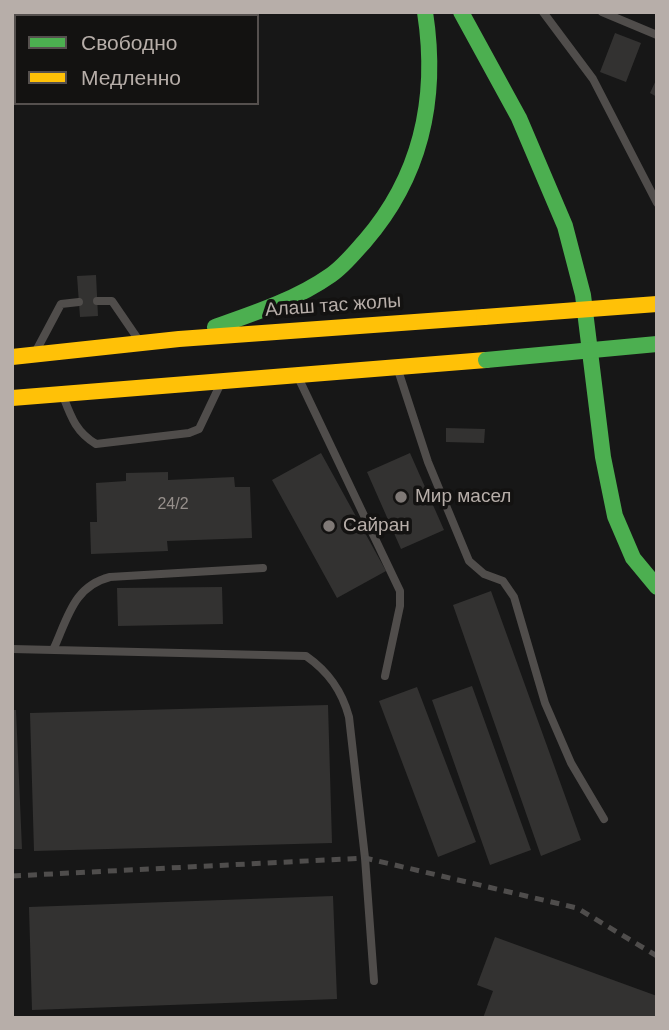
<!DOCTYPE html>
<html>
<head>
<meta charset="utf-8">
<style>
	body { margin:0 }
	#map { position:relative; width:669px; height:1030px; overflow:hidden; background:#171717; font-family:Helvetica,sans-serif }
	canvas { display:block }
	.frame { position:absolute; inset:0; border:14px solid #b7aea9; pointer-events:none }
	.legend { position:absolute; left:14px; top:14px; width:245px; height:91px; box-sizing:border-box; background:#131211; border:2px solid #55504e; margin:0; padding:9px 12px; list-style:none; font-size:21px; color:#b7aea9 }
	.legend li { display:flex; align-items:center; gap:14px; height:35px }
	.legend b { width:35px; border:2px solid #55504e }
</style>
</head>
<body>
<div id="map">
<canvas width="669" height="1030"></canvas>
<div class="frame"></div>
<ul class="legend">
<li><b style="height:9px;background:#4caf50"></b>Свободно</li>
<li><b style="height:9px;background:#ffc107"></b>Медленно</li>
</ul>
</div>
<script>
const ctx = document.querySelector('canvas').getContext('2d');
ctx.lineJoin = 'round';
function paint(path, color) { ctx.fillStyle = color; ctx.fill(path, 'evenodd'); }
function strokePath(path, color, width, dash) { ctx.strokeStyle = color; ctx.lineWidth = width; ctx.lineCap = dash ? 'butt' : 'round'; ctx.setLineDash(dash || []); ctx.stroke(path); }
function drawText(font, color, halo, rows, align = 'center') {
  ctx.font = font + ' Helvetica,sans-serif'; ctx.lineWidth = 7; ctx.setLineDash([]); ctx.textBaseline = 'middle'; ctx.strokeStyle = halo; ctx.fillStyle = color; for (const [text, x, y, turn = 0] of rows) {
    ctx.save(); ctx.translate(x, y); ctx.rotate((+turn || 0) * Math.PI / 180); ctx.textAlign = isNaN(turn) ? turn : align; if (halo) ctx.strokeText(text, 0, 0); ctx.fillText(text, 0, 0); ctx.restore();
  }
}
paint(new Path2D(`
	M615 33 641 43 626 82 600 72Z
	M657 78V97L650 93Z
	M96 275 98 316 80 317 77 276Z
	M446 428 485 429 484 443 446 442Z
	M321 453 386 571 337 598 272 480Z
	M410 453 444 530 401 549 367 472Z
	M168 472V480L234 477 235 487H250L252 538 167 541 168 551 91 554 90 522H97L96 483 126 481V473Z
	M222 587 223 624 118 626 117 588Z
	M491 591 581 840 541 856 453 605Z
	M472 686 531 850 490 865 432 700Z
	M417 687 476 842 438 857 379 701Z
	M328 705 332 843 34 851 30 713Z
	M12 710H16L22 849H12Z
	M333 896 337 999 32 1010 29 907Z
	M495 937 657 996V1018H483L493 991 477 985Z`), '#333231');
strokePath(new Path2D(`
	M543 12 593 79 657 203
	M602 12 657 35
	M97 301H112L138 339
	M36 351 61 304 79 302
	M398 370 428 462 469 561 484 574 503 581 514 597 545 703 571 763 604 819
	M298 377 400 591V606L385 676
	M63 396C71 417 76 432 96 444L189 433 199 429 219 387
	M54 648C68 617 74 586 110 577L263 568
	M12 649 306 656C329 672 342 691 349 717L365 858 374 981`), '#504d4b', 8);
strokePath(new Path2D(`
	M461 12 519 118 565 226 583 295 603 457 615 516 633 558 657 587
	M215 327C255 313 297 299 331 275 344 266 355 252 365 241 422 175 438 96 425 12`), '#4caf50', 16);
strokePath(new Path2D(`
	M12 357 179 339 484 317
	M12 398 486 360`), '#ffc107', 16);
strokePath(new Path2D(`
	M12 876 365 858 577 908 657 956`), '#4f4d4c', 5, [9, 7]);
strokePath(new Path2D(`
	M486 360 657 344`), '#4caf50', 16);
strokePath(new Path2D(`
	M484 317 657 304`), '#ffc107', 16);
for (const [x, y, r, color] of [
	[401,497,7,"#7f7976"],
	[329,526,7,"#7f7976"]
]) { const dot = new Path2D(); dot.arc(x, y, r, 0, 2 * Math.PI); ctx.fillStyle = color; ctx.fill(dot); strokePath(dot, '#131211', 2.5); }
drawText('16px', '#968f8b', null, [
	["24/2",173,505]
]);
drawText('19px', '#b7aea9', '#131211', [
	["Алаш тас жолы",333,306,-4]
]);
drawText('19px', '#b7aea9', '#131211', [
	["Мир масел",415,497],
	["Сайран",343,526]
], 'left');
</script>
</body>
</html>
